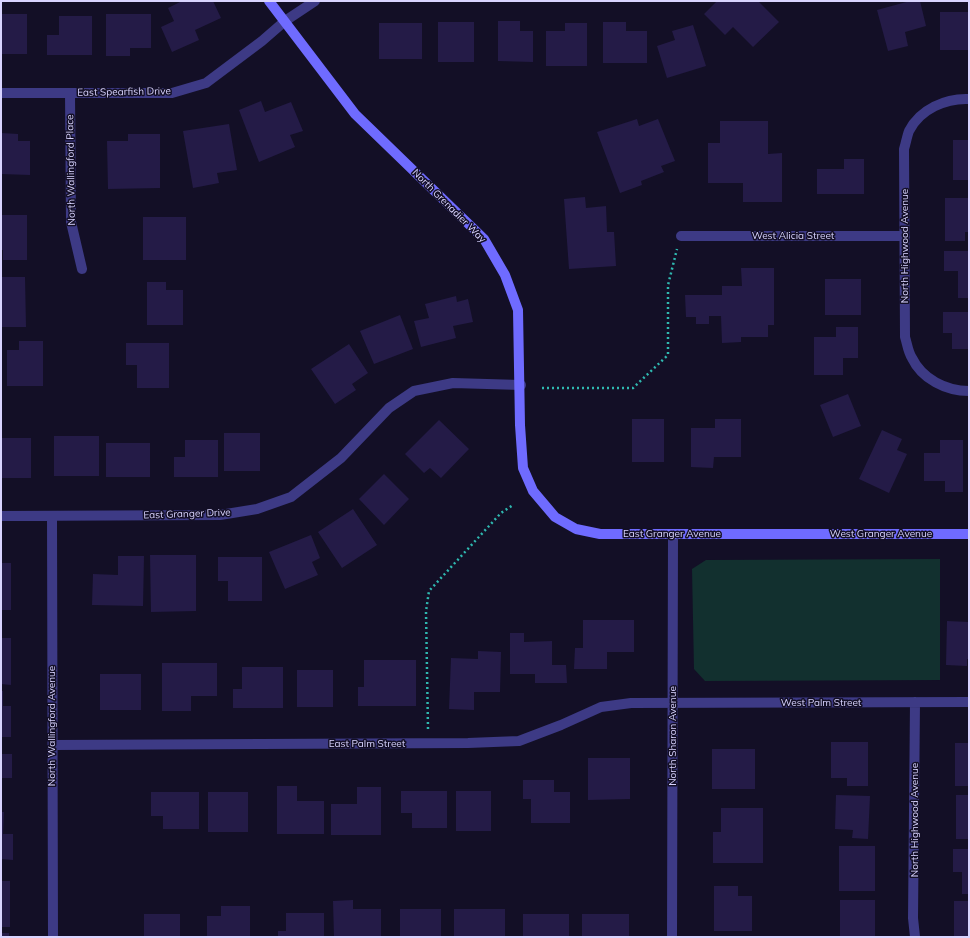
<!DOCTYPE html>
<html>
<head>
<meta charset="utf-8">
<style>
	body { margin:0 }
	#map { position:relative; width:970px; height:938px; overflow:hidden; background:#130f26; font-family:Mulish,sans-serif }
	canvas { display:block }
	.frame { position:absolute; inset:0; border:2px solid #d9d4ff; pointer-events:none }
</style>
</head>
<body>
<div id="map">
<canvas width="970" height="938"></canvas>
<div class="frame"></div>
</div>
<script>
const ctx = document.querySelector('canvas').getContext('2d');
ctx.lineJoin = 'round';
function paint(path, color) { ctx.fillStyle = color; ctx.fill(path, 'evenodd'); }
function strokePath(path, color, width, dash) { ctx.strokeStyle = color; ctx.lineWidth = width; ctx.lineCap = dash ? 'butt' : 'round'; ctx.setLineDash(dash || []); ctx.stroke(path); }
function drawText(font, color, halo, rows, align = 'center') {
  ctx.font = font + ' Mulish,sans-serif'; ctx.lineWidth = 3; ctx.setLineDash([]); ctx.textBaseline = 'middle'; ctx.strokeStyle = halo; ctx.fillStyle = color; for (const [text, x, y, turn = 0] of rows) {
    ctx.save(); ctx.translate(x, y); ctx.rotate((+turn || 0) * Math.PI / 180); ctx.textAlign = isNaN(turn) ? turn : align; if (halo) ctx.strokeText(text, 0, 0); ctx.fillText(text, 0, 0); ctx.restore();
  }
}
paint(new Path2D(`
	M940 559V680L705 681 694 669 692 569 706 560Z`), '#12302f');
paint(new Path2D(`
	M182 1H213L221 18 195 30 199 40 172 52 161 27 174 21 168 8Z
	M717 1H758L779 22 753 47 733 27 725 35 704 14Z
	M910 1H920L926 26 905 32 908 46 888 51 877 10Z
	M940 12H969V50H940Z
	M1 14H27V54H1Z
	M106 14H151V48H130V56H106Z
	M59 16H92V55H47V35H59Z
	M498 21H520V31H533V62L498 61Z
	M438 22H474V62H438Z
	M603 22H626V31H647V63H603Z
	M379 23H422V59H379Z
	M565 23H587V66H546V31H565Z
	M693 25 706 66 667 78 657 46 675 40 672 31Z
	M261 101 265 112 291 102 303 131 290 135 295 147 259 162 239 110Z
	M637 119 639 126 658 119 675 161 661 166 664 172 641 181 642 185 620 193 597 132Z
	M720 121H768V154L782 153V202H743V183H708V143H720Z
	M229 124 237 170 217 173 219 183 193 188 183 131Z
	M1 133 18 134V141H30V175L1 174Z
	M128 134H160V188L108 189 107 141H128Z
	M953 140H969V180H953Z
	M844 159H864V194H817V169H844Z
	M585 197 586 208 606 206 607 232H614L616 266 569 269 564 199Z
	M945 198H969V232H965V241H945Z
	M1 215H27V260H3V250H1Z
	M143 217H186V260H143Z
	M944 251H969V298H958V271H944Z
	M741 268H774V325H768V337H741V342L722 343 721 316H709V324H696V317H686L685 295H722V286H742Z
	M2 277H25L26 327H1Z
	M825 279H861V315H825Z
	M147 282H166V290H183V325H147Z
	M456 296 457 302 468 299 473 322 453 326 456 338 421 347 414 321 429 318 425 304Z
	M943 312H969V349H952V333H943Z
	M400 315 413 349 374 364 360 331Z
	M836 327H858V358H843V375H814V337H836Z
	M19 341H43V386H7V350H19Z
	M126 343H169V388H137V365H126Z
	M349 344 368 373 352 384 356 390 335 404 311 369Z
	M848 394 861 426 833 437 820 405Z
	M632 419H664V462H632Z
	M715 419H741V457H714L713 468 691 467V428H715Z
	M439 420 469 449 441 478 430 468 424 473 405 454Z
	M882 430 902 439 897 450 907 454 889 493 859 479Z
	M224 433H260V471H224Z
	M54 436H99V476H54Z
	M1 438H31V478H1Z
	M185 440H218V477H174V457H185Z
	M940 440H963V492H945V481H924V453H940Z
	M106 443H150V477H106Z
	M384 474 409 499 384 525 359 499Z
	M353 509 377 545 342 568 318 532Z
	M311 535 320 558 312 562 318 575 285 589 269 552Z
	M150 555H196V611L151 612Z
	M118 556H144L143 606 92 605 93 574 118 575Z
	M218 557H262V601H228V581H218Z
	M1 563H11V610H1Z
	M583 620H634V652H607V669H574L575 648H583Z
	M947 621 969 622V659H967V666L946 665Z
	M510 633H524V642L552 641V665H566L567 683H535V674H510Z
	M1 638H11V685L1 684Z
	M478 651 501 652 500 692H474V710L449 709 451 658 478 659Z
	M364 660H416V706H358V687H364Z
	M162 663H217V696H191V711H162Z
	M242 667H283V708H233V689H242Z
	M297 670H333V707H297Z
	M100 674H141V710H100Z
	M1 691H3V706H11V737H1Z
	M831 742H868V786H847V778H831Z
	M955 743H969V786H955Z
	M712 749H755V789H712Z
	M1 754H12V778H1Z
	M588 758H630V799L588 800Z
	M523 780H554V792H570V823H531V799H523Z
	M277 786H297V801H324V834H277Z
	M357 787H381V835H331V804H357Z
	M401 791H447V828H412V813H401Z
	M456 791H491V831H456Z
	M151 792H199V829H163V816H151Z
	M208 792H248V832H208Z
	M836 795 870 796 868 839 852 838 853 830 835 829Z
	M956 795H969V839H956Z
	M721 808H763V863H713V832H721Z
	M1 812H4L3 834H13V860L1 859Z
	M839 846H875V891H839Z
	M953 849H969V894H962V872H953Z
	M1 881H10V927H1Z
	M714 886H738V896H752V931H714Z
	M353 900V909H381V937H334L333 901Z
	M840 900H875V937H840Z
	M954 901H969V936H954Z
	M221 906H250V937H207V916H221Z
	M400 909H441V937H400Z
	M454 909H505V937H454Z
	M286 913H324V937H278V931H286Z
	M144 914H180V937H144Z
	M523 914H569V937H523Z
	M582 914H629V937H582Z
	M1 933H9V937H1Z`), '#241b47');
strokePath(new Path2D(`
	M542 388H633L668 355V285L677 249
	M428 729 426 611 429 591 501 513 513 505`), '#2fb8b0', 2.5, [2, 3]);
strokePath(new Path2D(`
	M1 93H172L206 83 262 41 285 21 315 1
	M70 93 71 222 82 269
	M969 99C946 98 920 109 909 131 907 136 906 143 904 149L905 337C907 343 908 352 912 358 922 379 946 391 969 391
	M681 236H905
	M1 516 220 515 257 509 291 497 341 458 389 408 414 391 453 383 521 385
	M52 516 53 937
	M53 745 468 743 519 741 561 725 601 707 631 703 969 702
	M672 937 673 535
	M915 937 913 918 915 702`), '#3d3a85', 10);
strokePath(new Path2D(`
	M269 1 355 114 484 239 505 275 518 310 520 425 523 468 533 491 555 517 576 529 600 534H969`), '#6f6bff', 10);
drawText('10px', '#d9d4ff', '#130f26', [
	["East Spearfish Drive",124,92,-1],
	["North Wallingford Place",71,170,-91],
	["North Grenadier Way",449,206,45],
	["West Alicia Street",793,236],
	["North Highwood Avenue",905,246,-90],
	["East Granger Drive",187,514,-2],
	["East Granger Avenue",672,534],
	["West Granger Avenue",881,534],
	["West Palm Street",821,703],
	["North Wallingford Avenue",52,726,-90],
	["North Sharon Avenue",673,736,-90],
	["East Palm Street",367,744],
	["North Highwood Avenue",915,820,-90]
]);
</script>
</body>
</html>
